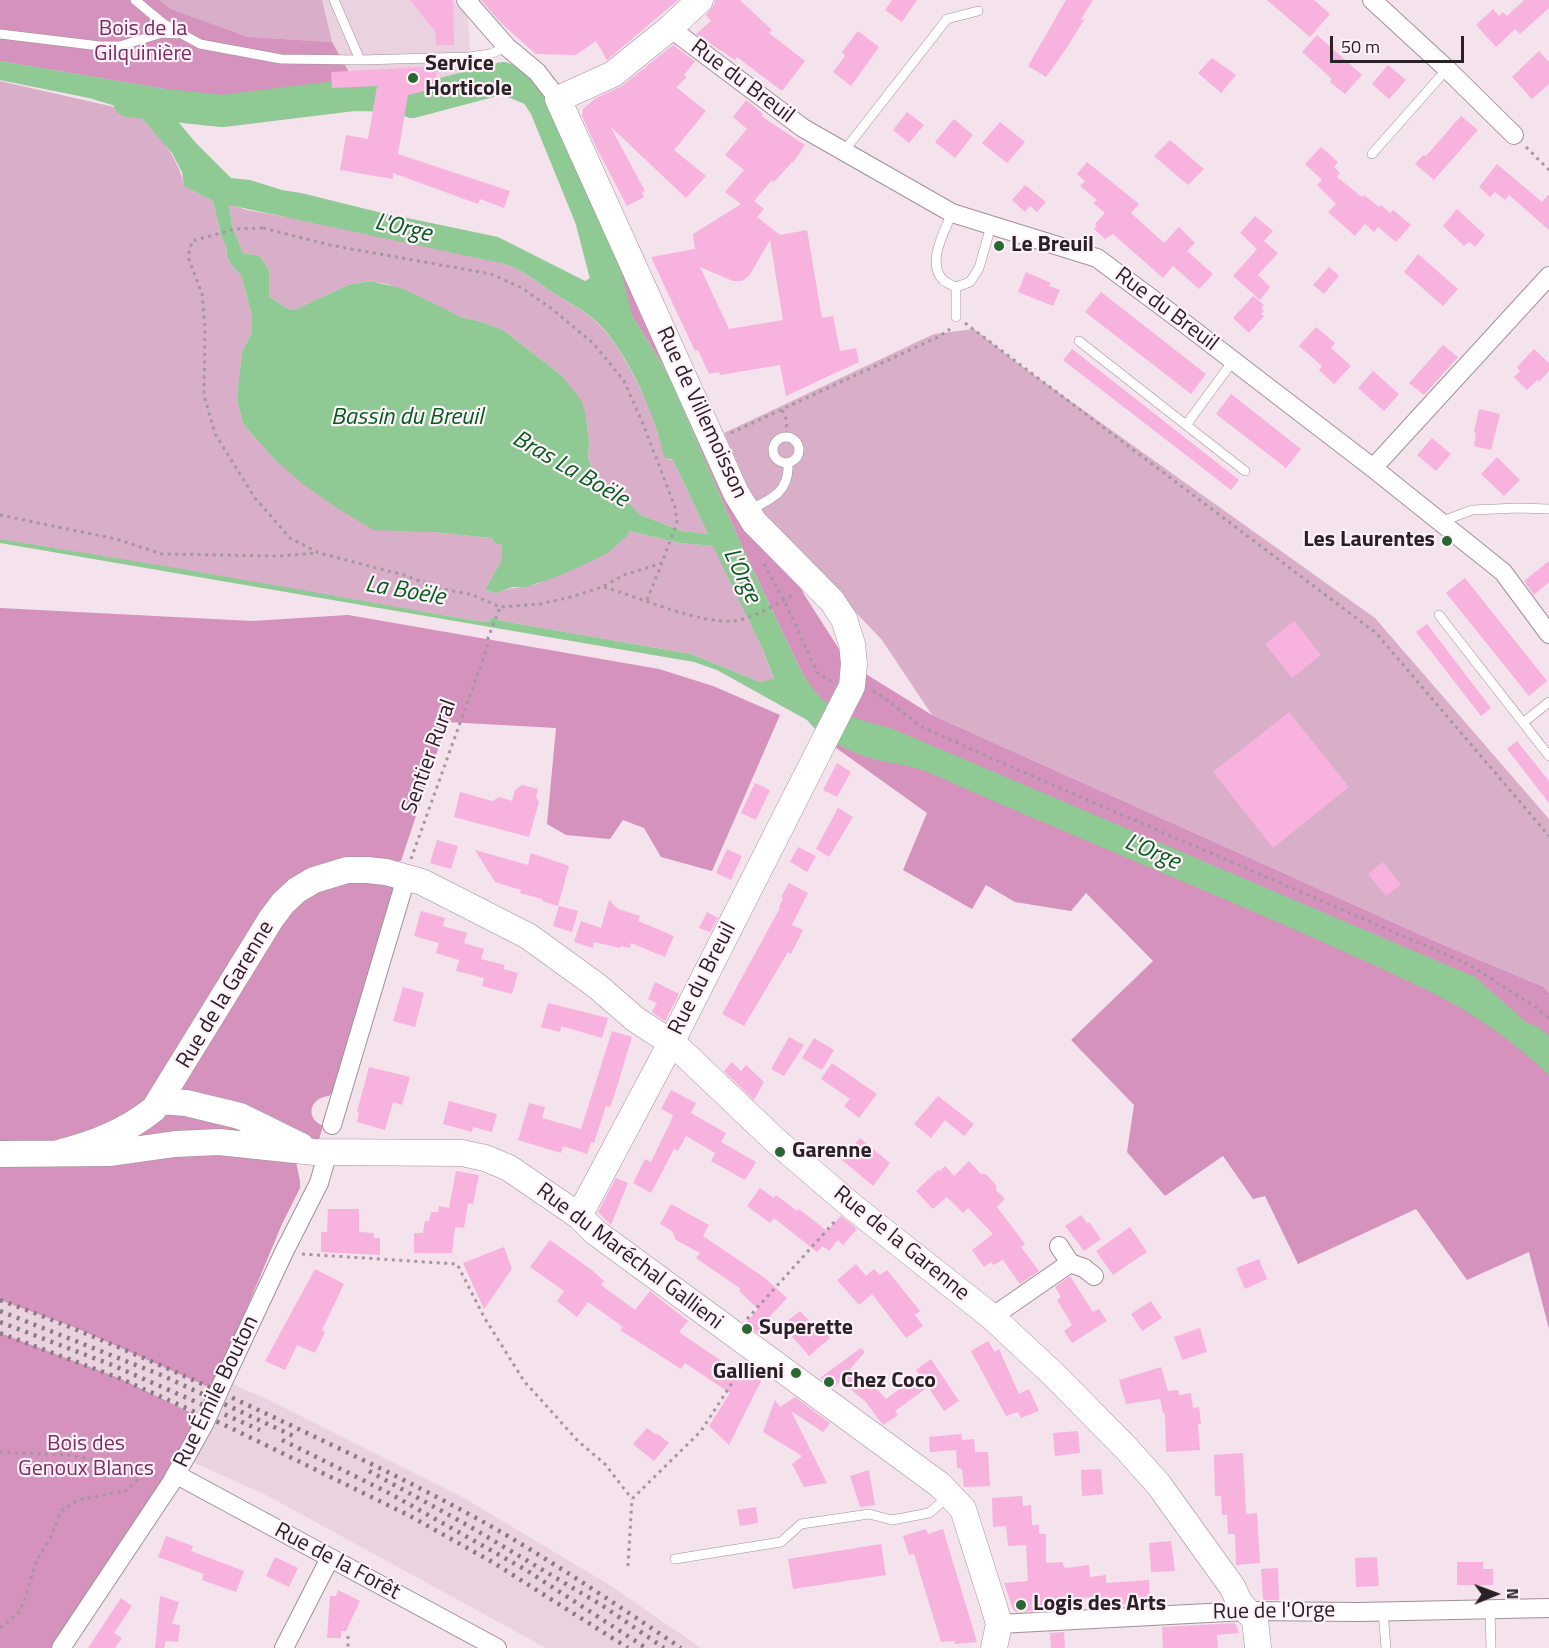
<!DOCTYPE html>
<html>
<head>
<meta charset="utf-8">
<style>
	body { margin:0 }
	#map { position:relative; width:1549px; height:1648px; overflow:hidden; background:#f4e2ed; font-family:"Titillium Web",sans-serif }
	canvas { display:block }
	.north { position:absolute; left:1465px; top:1564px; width:60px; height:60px; -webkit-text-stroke:4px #fff0f9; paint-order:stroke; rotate:89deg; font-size:16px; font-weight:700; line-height:24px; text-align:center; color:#282125 }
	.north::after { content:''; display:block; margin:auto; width:21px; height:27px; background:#282125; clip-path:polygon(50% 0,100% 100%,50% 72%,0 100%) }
	.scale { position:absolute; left:1330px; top:36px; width:134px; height:27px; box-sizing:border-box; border:3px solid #282125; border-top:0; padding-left:8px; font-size:18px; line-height:21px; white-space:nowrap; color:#282125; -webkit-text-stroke:4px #fff0f9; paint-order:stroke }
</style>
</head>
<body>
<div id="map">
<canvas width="1549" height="1648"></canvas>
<div class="north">N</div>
<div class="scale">50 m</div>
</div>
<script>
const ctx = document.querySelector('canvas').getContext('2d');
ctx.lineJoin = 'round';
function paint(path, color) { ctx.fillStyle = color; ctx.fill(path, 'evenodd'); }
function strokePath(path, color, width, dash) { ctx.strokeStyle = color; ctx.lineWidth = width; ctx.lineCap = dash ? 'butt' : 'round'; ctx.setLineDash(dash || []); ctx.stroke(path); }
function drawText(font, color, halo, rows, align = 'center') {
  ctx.font = font + ' "Titillium Web",sans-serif'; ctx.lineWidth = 4.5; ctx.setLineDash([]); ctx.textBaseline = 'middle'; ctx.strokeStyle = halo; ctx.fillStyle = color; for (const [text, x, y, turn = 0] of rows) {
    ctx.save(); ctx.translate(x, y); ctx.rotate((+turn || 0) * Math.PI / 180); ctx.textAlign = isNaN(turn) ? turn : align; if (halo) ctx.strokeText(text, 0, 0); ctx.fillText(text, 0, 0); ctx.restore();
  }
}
paint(new Path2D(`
	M0 0H454L468 17 472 83 414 96 354 92 227 103 217 101 140 116 132 110 90 98 0 80Z
	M0 1290 87 1321 271 1401 464 1498 608 1584 701 1648H546L268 1496 60 1402 0 1380Z`), '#ebd2e1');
paint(new Path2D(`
	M160 0H322L332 42 248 37 169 9Z
	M0 81 132 111C154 126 180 159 184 186L213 201 222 239 226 246 227 257 232 266 241 275 252 316V332L242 352 237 399 243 424 274 459 331 504 433 532 491 538 495 543 502 544 501 561 485 590 496 593C510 587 522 588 537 584L629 531 680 543 714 546 763 650 774 680 760 682 691 654 502 621 491 617 489 622 471 620 0 539Z
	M229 204 247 210 341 227 505 264C523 270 537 282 552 292 564 300 576 306 587 314 617 337 632 373 648 405 655 421 660 448 670 460H673L708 534 682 531 641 515 627 502 603 495 590 478 593 471 588 459 589 442 586 416 561 375 503 330 479 321 463 318 387 284 371 281 348 285 294 310 286 308 269 296V270L260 256 243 253 232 226Z
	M974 329 1020 365 1375 618 1549 819V993L1544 987 1439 943 932 715 882 640 758 510 724 433 934 334Z`), '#d9aec9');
paint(new Path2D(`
	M0 0H160L170 9 248 37 332 42 350 74 354 92 227 103 160 88 0 61Z
	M643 258 758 510 805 596 848 663 932 715 1439 943 1544 987 1549 993V1329L1529 1252 1467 1280 1416 1209 1298 1264 1265 1196 1253 1199 1223 1156 1165 1196 1127 1152 1134 1105 1071 1040 1153 961 1086 893 1071 911 1015 902 986 885 972 909 903 870 927 813 825 740 828 705 813 691 801 671 739 540 669 376 620 296 612 266Z
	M0 608 252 621 348 615 659 669 713 686 780 715 712 871 661 857 644 828 623 820 610 839 566 835 547 824 556 728 447 722 401 861 390 862 393 893 334 1090 329 1096C309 1098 305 1118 323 1126L318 1143 296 1162 300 1181V1188L282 1224 213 1389 76 1328 0 1300Z
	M0 1333 119 1378 202 1418 61 1648H0Z`), '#d492bc');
paint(new Path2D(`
	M0 61 160 88 176 114 175 118 196 143 231 178 250 180 282 190 301 193 374 211 498 237 585 281 612 266 620 296 669 376 739 540 801 671C827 714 847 716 893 729L1475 977 1527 1023 1536 1026 1549 1036V1075C1513 1041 1475 1014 1431 992 1266 913 1096 847 930 773 913 766 895 764 877 760 852 753 823 740 807 720L717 670 694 662 0 543V539L188 570 471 620 489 622 491 617 502 621 691 654 760 682 774 679 763 650 713 546 680 543 629 531 627 536 606 554 566 573 527 587H513L496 593 485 590 501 561 502 545 495 543 491 538 433 532 373 530 331 504 303 484 274 459 243 424 237 399 239 378 242 352 252 332V316L241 275 232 266 227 257 226 246 222 239 213 201 184 186 182 172 172 153 140 116 132 111 89 98 0 80ZM229 205 505 264C523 270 537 282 552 292 568 302 584 310 598 323 627 351 656 417 664 457L673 460 708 534 682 531 641 515 627 502 603 495 590 478 593 471 588 458 589 442 586 416 581 400 561 375 503 330 479 321 463 318 404 289 371 281 348 285 294 310 286 308 269 296V270L260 256 243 253 232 226Z`), '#8fca94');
strokePath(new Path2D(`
	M129 101 222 111 353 95 408 96 412 102 503 78 535 91 545 106 591 219 615 312`), '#8fca94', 32);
paint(new Path2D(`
	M410 0H453L454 45H436L435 31Z
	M481 0H678L607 60 596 41 576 55 536 54 501 23Z
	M715 0H740L772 30 769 33 805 61 782 91 737 57 735 60 696 34 711 21 706 15 714 5Z
	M892 0H917L902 22 885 10Z
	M1066 0H1093L1081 19 1084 20 1066 49 1046 77 1028 66Z
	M1267 0H1314L1330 14 1310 37Z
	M1524 0H1549V8L1520 34 1515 29 1496 47 1476 25 1493 9 1499 16 1503 12 1507 16Z
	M858 31 879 47 851 86 833 72 845 56 842 52Z
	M1317 35 1362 75 1345 94 1330 82 1332 79 1302 52Z
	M673 45 695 61 684 75 687 77 676 87 706 111 674 150 706 176 686 198 610 126 645 191 642 192 644 197 627 206 597 149 582 116 583 109 596 98 622 86Z
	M1539 51 1549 62V84L1532 99 1512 77Z
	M1212 58 1236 75 1221 93 1198 73Z
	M1388 65 1406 80 1389 99 1372 84Z
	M436 66 437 88 408 95 398 154 510 191 504 208 480 199 478 204 393 173V179L340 170 346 135 368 139 377 86 332 88 331 72Z
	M746 100 763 114 761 116 805 145 793 163 792 162 774 182 772 180 754 201 764 209 757 217 780 235 807 230 822 318 833 316 840 351 856 348 859 362 786 396 780 365 720 375 719 372 709 374 698 350 695 351 651 257 695 249 693 234 741 204 725 192 744 170 725 155 747 129 733 117ZM770 240 783 320 729 329 700 267 733 281H742L749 276Z
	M907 112 924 125 909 143 893 130Z
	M1461 116 1478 130 1434 180 1415 164 1423 155 1426 156Z
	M954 119 973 135 955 158 935 142Z
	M1000 122 1025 142 1007 163 982 143Z
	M1170 140 1204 169 1188 185 1154 156Z
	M1321 147 1338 162 1334 167 1340 173 1337 177 1362 197 1364 195 1379 207 1381 205 1390 213 1393 210 1411 225 1396 242 1378 227 1374 232 1365 224 1355 236 1328 212 1336 204 1317 185 1322 180 1305 164Z
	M1087 162 1139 204 1131 213 1164 243 1179 227 1195 243 1187 251 1213 274 1199 289 1173 266 1163 278 1113 234 1105 239 1094 229 1097 226 1095 224 1105 213 1093 203 1097 200 1080 186 1085 181 1077 174Z
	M1497 164 1542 202 1549 194V230L1509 195 1505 200 1495 192 1490 197 1479 187Z
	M1025 185 1046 202 1037 212 1030 206 1025 212 1012 200Z
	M1457 209 1485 235 1475 247 1469 242 1464 246 1443 226Z
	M1255 216 1273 231 1261 244 1264 241 1278 253 1258 275 1270 287 1260 300 1233 276 1257 249 1240 233Z
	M1418 254 1458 289 1443 306 1404 272Z
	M1329 267 1339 276 1324 294 1313 285Z
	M1026 272 1051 283 1049 286 1060 290 1053 306 1018 292Z
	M1101 292 1206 374 1191 394 1085 312Z
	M1253 296 1264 305 1261 308 1264 311 1261 314 1264 316 1249 333 1233 318Z
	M1316 327 1335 343 1331 348 1351 366 1334 384 1319 370 1322 366 1299 346Z
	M1443 345 1458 357 1424 395 1409 383Z
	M1072 349 1239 480 1231 490 1063 360Z
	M1534 349 1549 363V371L1539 382 1537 380 1527 390 1514 377 1520 371 1517 367Z
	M1373 371 1399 394 1384 411 1358 388Z
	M1231 394 1301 449 1286 468 1216 414Z
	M1479 409 1500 414 1491 450 1474 446 1476 433 1474 432Z
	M1432 438 1451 454 1436 471 1417 455Z
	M1497 457 1520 480 1504 496 1481 474Z
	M1549 561V582L1534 595 1524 581Z
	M1465 578 1547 681 1529 696 1446 593Z
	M1294 621 1321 655 1292 678 1265 644Z
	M1427 624 1491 708 1481 716 1416 632Z
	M1289 712 1349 787 1273 848 1213 772Z
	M1517 741 1549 781V803L1507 749Z
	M837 763 851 772 837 797 823 790Z
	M755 783 770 790 756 820 741 813Z
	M522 785 538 789 536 797 539 802 529 837 454 817 460 792 492 801 500 797 512 801 515 790Z
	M838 808 853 817 829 857 816 849Z
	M437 840 458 846 451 869 430 863Z
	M798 847 816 856 807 872 790 862Z
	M727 849 742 856 731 880 716 873Z
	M475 850 528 865 531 853 569 866 558 906 542 901V899L520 893 521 890 495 882Z
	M1383 862 1401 885 1386 896 1368 874Z
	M789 883 808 893 792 925 803 930 791 954 788 952 744 1026 722 1014 780 908 779 907 783 898 781 897Z
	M609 900 618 909 640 916 638 921 674 936 665 957 631 943 630 948 621 946 620 948 594 942 593 948 574 942 581 921 601 928Z
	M559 906 578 911 572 932 553 926Z
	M421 911 445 918 443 926 467 933 464 943 484 949 481 959 505 965 503 969 518 973 512 994 482 986 484 978 456 971 459 960 436 953 439 943 414 936Z
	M707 912 718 918 710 932 699 928Z
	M655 982 679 994 665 1021 652 1012 657 1003 648 999Z
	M403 987 424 993 415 1027 393 1021Z
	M548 1003 608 1018 602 1038 561 1026 560 1032 541 1027Z
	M612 1031 632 1037 614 1096 610 1107 606 1106 594 1143 591 1142 587 1154 563 1146 561 1153 518 1140 529 1103 545 1107 542 1118 581 1129Z
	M789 1037 804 1045 784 1076 771 1069Z
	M814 1038 834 1050 822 1070 802 1058Z
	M732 1062 741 1071 746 1065 764 1082 754 1100 724 1071Z
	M832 1063 877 1094 859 1118 844 1106 850 1099 821 1079Z
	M369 1067 410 1077 402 1105 393 1102 385 1130 357 1122 359 1113 357 1112Z
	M671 1090 696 1103 691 1113 726 1133 715 1153 686 1136 678 1151 674 1149 651 1193 633 1183 645 1159 651 1162 670 1123 673 1115 661 1109Z
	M938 1096 974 1124 964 1136 945 1120 931 1138 914 1124Z
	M449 1101 497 1114 492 1132 473 1127 472 1132 443 1124Z
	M860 1138 890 1163 873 1186 842 1160Z
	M721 1142 756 1162 745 1180 711 1161Z
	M969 1161 981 1174H986L996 1185V1190L1005 1199 997 1207 1025 1244 1021 1247 1039 1271 1020 1284 1003 1260 993 1265 991 1262 984 1267 972 1250 993 1234 968 1208 963 1213 947 1197 933 1209 916 1191 938 1170 940 1171 945 1166 954 1176Z
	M456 1171 479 1175 473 1204 468 1203 464 1228 455 1227 452 1253H414V1233H423L425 1221H429L431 1212H438L439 1206 449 1208Z
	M616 1178 628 1183 611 1225 598 1212Z
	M760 1188 774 1198 776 1195 797 1211 799 1209 827 1231 841 1216 857 1229 843 1245 838 1240 829 1251 823 1246 817 1252 774 1218 770 1223 747 1206Z
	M671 1204 709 1225 703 1236 765 1278 787 1298 764 1323 767 1326 760 1335 745 1324 758 1309 739 1291 741 1289 696 1258 700 1253 676 1240 672 1231 660 1224Z
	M328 1209H359V1232L374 1233V1238H380V1255L321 1252V1232H327Z
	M1081 1215 1087 1223 1089 1222 1101 1239 1084 1251 1065 1226Z
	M1130 1227 1147 1252 1113 1275 1096 1251Z
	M550 1240 593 1271 604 1281 601 1285 635 1310 650 1291 688 1321 679 1332 742 1375 749 1364 764 1375 729 1445 709 1426 730 1393 685 1363 681 1369 620 1330 623 1327 588 1302 577 1317 557 1301 564 1291 530 1267Z
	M504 1247 512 1269 484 1309 463 1263Z
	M1259 1259 1267 1279 1245 1289 1236 1268Z
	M856 1264 866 1276 874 1269 880 1275 887 1270 920 1311 915 1315 923 1326 906 1338 872 1294 859 1305 837 1280Z
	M315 1269 344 1284 322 1330 325 1332 315 1353 297 1345 285 1370 265 1361Z
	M1070 1276 1093 1312 1099 1309 1107 1321 1072 1343 1064 1331 1072 1325 1057 1300 1061 1297 1055 1287Z
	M1151 1301 1162 1318 1142 1331 1131 1314Z
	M800 1311 816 1328 819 1325 830 1338 809 1356 782 1325Z
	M1200 1328 1207 1352 1182 1360 1174 1337Z
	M988 1341 995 1352 999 1349 1019 1394 1029 1389 1039 1411 1021 1418 1018 1412 1006 1416 971 1351Z
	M861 1348 865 1352 850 1369 879 1391 886 1399 919 1374 916 1370 931 1359 959 1401 944 1411 928 1387 895 1411 898 1415 883 1425 865 1401 840 1381 834 1388 820 1378Z
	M1161 1367 1168 1391 1178 1390 1179 1395 1191 1393 1193 1408 1199 1407 1201 1424H1198L1200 1450 1166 1452 1165 1413H1163L1160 1399 1126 1404 1119 1380Z
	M795 1397 830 1423 823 1432 791 1411 827 1483 804 1487 792 1464 802 1456 763 1432 775 1400 780 1407Z
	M647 1428 656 1435 657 1433 669 1443 654 1461 633 1444Z
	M1078 1431 1080 1453 1055 1456 1053 1433Z
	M961 1434 962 1440 974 1439 975 1452H988L990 1486 964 1487 962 1469 957 1468 956 1450 930 1452 929 1437Z
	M1243 1453 1246 1514 1257 1513 1260 1563 1236 1565 1235 1534H1228L1227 1515H1222L1221 1496H1215L1214 1455Z
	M1101 1469 1103 1494 1082 1496 1081 1470Z
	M869 1470 875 1505 860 1507 850 1476Z
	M1022 1496 1023 1506 1031 1505 1032 1525H1039V1534H1046V1563L1062 1562 1065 1568 1089 1565 1090 1577 1106 1575V1583L1149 1580 1150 1603 1095 1606V1597L1053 1600V1610L1016 1612 1013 1609 1004 1583 1028 1581 1026 1545 1008 1546 1006 1526 993 1527 992 1498Z
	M756 1507 758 1523 740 1526 737 1510Z
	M926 1529 928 1534 943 1529 977 1642 955 1644V1641L941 1642 914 1554 909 1555 903 1536Z
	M166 1536 193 1546 191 1551 244 1571 236 1592 202 1580 204 1574 158 1557Z
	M1171 1541 1175 1571 1151 1572 1149 1543Z
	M881 1544 886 1575 793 1589 788 1559Z
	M275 1557 298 1568 289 1587 266 1576Z
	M1377 1557 1379 1586 1356 1587 1355 1558Z
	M1457 1562H1483V1569H1493V1585H1457Z
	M1278 1568 1279 1600H1263L1261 1569Z
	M338 1590 360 1601 346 1631H341V1638H327L330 1596H336Z
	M160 1596 179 1602 172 1624 180 1625 178 1642 166 1641 164 1648H155Z
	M121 1598 132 1606 114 1633 122 1638 115 1648H88Z
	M1235 1623 1239 1633 1217 1635 1218 1648H1163L1162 1627Z
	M1064 1632 1065 1648H1051L1050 1633Z`), '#f7b2de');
const lane = new Path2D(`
	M135 0 164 24 200 44 281 59 360 60 469 57 490 54 507 47
	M334 0 360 60
	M0 34 100 46H120L162 33 178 34
	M844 151 947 19 978 11
	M1372 154 1447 69
	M952 213C945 231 926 262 943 280 946 283 952 285 956 287L970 282 979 268 991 226
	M956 287V317
	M1079 341 1186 425 1233 361
	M1186 425 1245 471
	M773 450a13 13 0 1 1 26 0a13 13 0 1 1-26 0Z
	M749 510C772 499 790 491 788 463
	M1440 522 1472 510 1518 508 1549 509
	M1439 615 1549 756
	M1524 722 1549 702
	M675 1559 781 1542 801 1524 869 1514 892 1520 929 1513 948 1497
	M1490 1610 1491 1648
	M1383 1611 1386 1648`);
const street = new Path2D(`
	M466 0 507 47 537 72 558 99
	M1372 0 1447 69 1514 135
	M670 28 803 128 952 213 1097 258 1171 313 1373 468 1503 572 1549 634
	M1373 468 1549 276
	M332 1125 406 878
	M1059 1246 1070 1263 1084 1268 1094 1276
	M992 1317 1070 1263
	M222 1384 284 1252 319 1183 328 1152
	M177 1475 497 1648
	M999 1624 1246 1611 1359 1612 1549 1608
	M61 1648 171 1483 204 1424
	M284 1648 330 1558`);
const secondary = new Path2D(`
	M160 1101 186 1103 240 1116 301 1146
	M58 1153C94 1144 125 1132 154 1109L271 919 283 903 297 890 314 880 347 870H367L386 872 422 882 528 936 597 986 635 1019 676 1046 777 1142 853 1207 992 1317 1054 1375 1126 1448 1159 1485 1233 1588 1239 1602 1255 1620 1258 1648
	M0 1154 111 1153 175 1144 219 1142 314 1152 462 1153 485 1158 509 1168 579 1216 595 1232 940 1485 963 1509 995 1610 999 1624 994 1648
	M579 1216 671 1043 852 686 854 664 852 644 844 619 832 601 754 522 736 493 558 99 613 74 670 28 700 0`);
strokePath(lane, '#a1909a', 10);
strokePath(street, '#a1909a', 20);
strokePath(secondary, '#a1909a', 27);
strokePath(new Path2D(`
	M1526 147 1549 170
	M263 228 330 245 491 274 522 288 552 309 594 344 624 381 643 424 675 507 677 522 662 563 624 575 602 587 571 597 540 604 500 607 473 595 438 588 404 575 319 553 290 538 255 498 215 434 204 395 205 326 202 294 188 257 192 241 235 229Z
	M965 323 1376 633 1549 836
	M782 410 786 419 787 437
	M731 433 940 336 950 329
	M0 515 116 539 162 554 279 556 318 553
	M764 564 784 600 817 672 831 681
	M604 587C638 597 700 624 733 621 749 620 782 602 795 593
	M647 600 662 563
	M873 691 886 699 920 726 1002 763 1468 964 1534 1006 1549 1019
	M411 859 487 648 488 638 500 607
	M302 1254 457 1264 484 1317 524 1381 578 1441 605 1464 632 1499
	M747 1319 837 1219
	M0 1452 68 1455 122 1465 156 1476
	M628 1566 632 1499 701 1431 743 1366
	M0 1628 19 1612 24 1602 36 1562 50 1539 61 1511 78 1500 128 1490 144 1472
	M348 1636V1648`), '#a597a0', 3, [3, 4.5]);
strokePath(lane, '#fff', 9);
strokePath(street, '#fff', 18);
strokePath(secondary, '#fff', 26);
strokePath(new Path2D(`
	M0 1300C98 1336 193 1379 288 1424 357 1457 427 1490 494 1528 558 1565 620 1607 681 1648
	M0 1311 161 1375 298 1438
	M0 1322 112 1365 260 1430
	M0 1333 119 1378 231 1428 410 1516 494 1563 628 1648
	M282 1440 389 1493 526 1570 646 1648
	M369 1471 469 1526 603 1606 664 1648`), '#887c83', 4.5, [3, 6]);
const streetBridge = new Path2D(`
	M204 1424 222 1384`);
strokePath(streetBridge, '#a1909a', 20, []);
strokePath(streetBridge, '#fff', 18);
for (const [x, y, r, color] of [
	[413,78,6,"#276831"],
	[999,246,6,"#276831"],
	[1447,541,6,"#276831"],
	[780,1152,6,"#276831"],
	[747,1329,6,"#276831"],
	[796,1373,6,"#276831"],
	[829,1382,6,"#276831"],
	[1021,1605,6,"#276831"]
]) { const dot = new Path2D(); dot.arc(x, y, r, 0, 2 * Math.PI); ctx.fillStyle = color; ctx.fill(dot); strokePath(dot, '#fff0f9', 2); }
drawText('22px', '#7a2c63', '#fff0f9', [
	["Bois de la",143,30],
	["Gilquinière",143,55],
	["Bois des",86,1445],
	["Genoux Blancs",86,1470]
]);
drawText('bold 22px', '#282125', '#fff0f9', [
	["Service",425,65],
	["Horticole",425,90],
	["Le Breuil",1011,246],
	["Les Laurentes",1435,541,"right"],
	["Garenne",792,1152],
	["Superette",759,1329],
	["Gallieni",784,1373,"right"],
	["Chez Coco",841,1382],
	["Logis des Arts",1033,1605]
], 'left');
drawText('22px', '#282125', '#fff0f9', [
	["Rue du Breuil",742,82,37],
	["Rue du Breuil",1166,310,37],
	["Rue de Villemoisson",701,413,65],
	["Sentier Rural",430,757,-70],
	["Rue du Breuil",703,979,-63],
	["Rue de la Garenne",226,995,-59],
	["Rue de la Garenne",901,1244,39],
	["Rue du Maréchal Gallieni",629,1257,37],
	["Rue Émile Bouton",217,1392,-64],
	["Rue de la Forêt",337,1562,28],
	["Rue de l'Orge",1274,1612,-1]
]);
drawText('italic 24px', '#005f1d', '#fff0f9', [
	["L'Orge",403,229,13],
	["Bassin du Breuil",407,418],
	["Bras La Boële",570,470,30],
	["L'Orge",741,576,65],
	["La Boële",405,592,10],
	["L'Orge",1152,853,23]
]);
</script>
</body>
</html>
